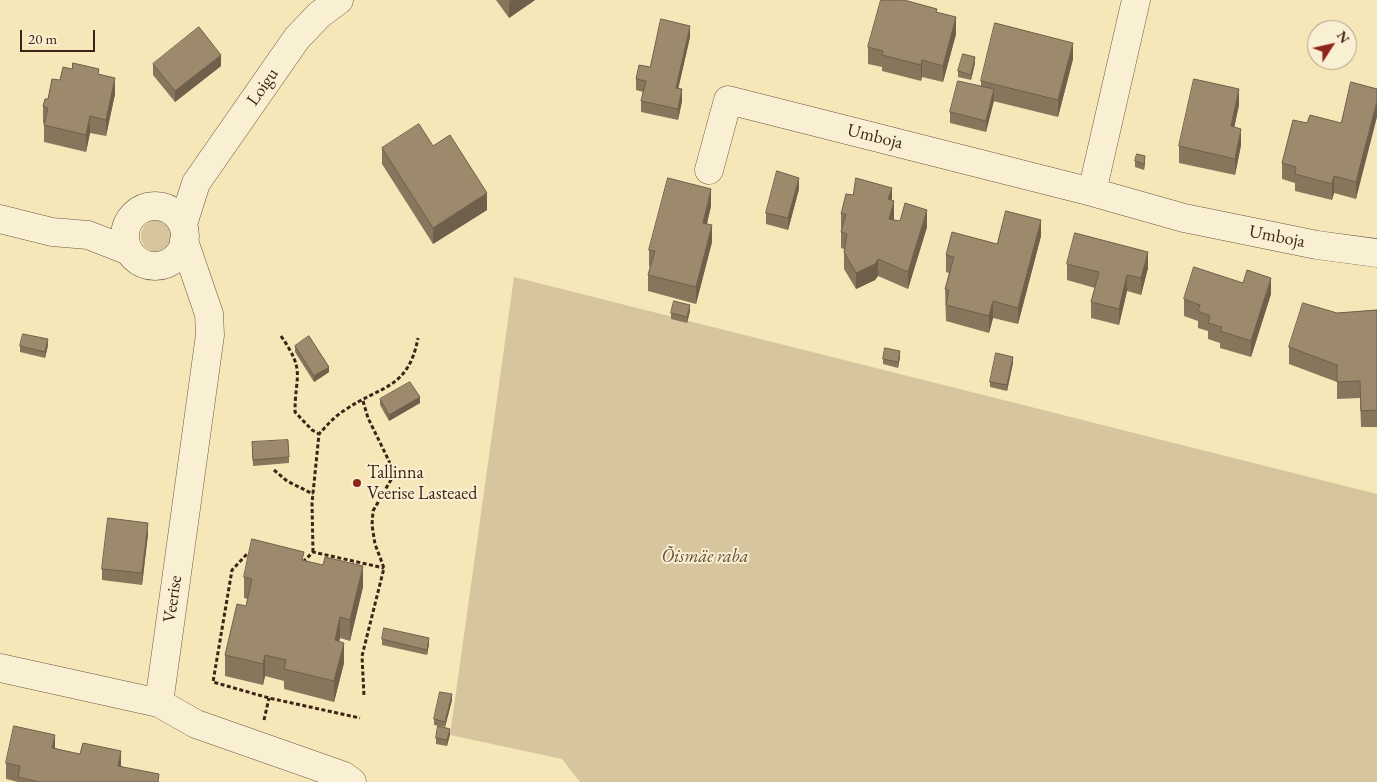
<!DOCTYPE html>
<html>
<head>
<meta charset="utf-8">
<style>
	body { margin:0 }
	#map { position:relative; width:1377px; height:782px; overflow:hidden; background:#f6e7b9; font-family:"EB Garamond",serif }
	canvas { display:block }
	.north { position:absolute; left:1307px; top:20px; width:50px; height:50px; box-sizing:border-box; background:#f9efd2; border:1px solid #ae9e87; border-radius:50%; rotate:55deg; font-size:14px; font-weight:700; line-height:20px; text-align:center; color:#3d2416 }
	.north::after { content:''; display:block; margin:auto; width:18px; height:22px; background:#8f2418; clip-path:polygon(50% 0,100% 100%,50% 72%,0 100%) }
	.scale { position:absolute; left:20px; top:30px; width:75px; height:22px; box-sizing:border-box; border:2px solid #3d2416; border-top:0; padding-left:6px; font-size:15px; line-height:18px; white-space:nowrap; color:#3d2416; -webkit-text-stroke:4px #f9efd2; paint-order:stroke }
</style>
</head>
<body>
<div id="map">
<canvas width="1377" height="782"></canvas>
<div class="north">N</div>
<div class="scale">20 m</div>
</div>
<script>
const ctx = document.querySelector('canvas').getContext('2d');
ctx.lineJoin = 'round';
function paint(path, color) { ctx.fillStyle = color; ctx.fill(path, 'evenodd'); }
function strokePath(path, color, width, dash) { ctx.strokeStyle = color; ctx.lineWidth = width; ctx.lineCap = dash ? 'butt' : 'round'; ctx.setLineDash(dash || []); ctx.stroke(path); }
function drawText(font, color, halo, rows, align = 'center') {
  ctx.font = font + ' "EB Garamond",serif'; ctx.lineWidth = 4; ctx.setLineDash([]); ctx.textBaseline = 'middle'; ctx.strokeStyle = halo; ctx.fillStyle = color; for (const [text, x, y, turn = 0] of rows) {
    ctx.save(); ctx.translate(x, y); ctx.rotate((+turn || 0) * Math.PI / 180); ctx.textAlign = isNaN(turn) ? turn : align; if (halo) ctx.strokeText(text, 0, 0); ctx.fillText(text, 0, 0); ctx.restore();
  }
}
paint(new Path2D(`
	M141 236a16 16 0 1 1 32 0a16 16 0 1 1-32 0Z
	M514 277 1377 494V782H580L562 759 450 735Z`), '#d7c69d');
const minor = new Path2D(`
	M709 170 728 100 1092 192 1184 218 1317 245 1377 253
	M1092 192 1136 0
	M125 236a30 30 0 1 1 60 0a30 30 0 1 1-60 0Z
	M0 219 52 232 88 235 129 251
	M183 224 196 183 297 38 319 15 339 0
	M184 241 209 314 210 335 159 703 196 724 344 776 352 782
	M0 668 159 703`);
strokePath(minor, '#6b553f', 29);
strokePath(new Path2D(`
	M281 336C306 372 295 374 295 412L312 430 319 434
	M363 401 368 418 389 461 392 478 373 511 372 525 375 544 384 568 362 656 364 696
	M274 470 287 481 313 494
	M313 552 312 503 319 434C327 425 335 416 345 410 381 385 408 390 418 338
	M253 555 247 554 232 570 213 682 269 698 360 718
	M303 562 313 552 384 568
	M264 720 269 698`), '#3d2416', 3, [4, 2.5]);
strokePath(minor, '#f9efd2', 28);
paint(new Path2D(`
	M496 0H535L509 18Z
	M937 13 956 34 943 82 922 77 921 81 882 71V67L868 64V47Z
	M690 37 678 88 682 101 678 120 641 112V101L643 92 636 90V79L650 67Z
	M1073 59 1058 117 993 101 986 132 950 123V112L981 86V81Z
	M975 63 971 80 958 77V71Z
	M153 64 221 66 175 102 153 75Z
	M99 74 115 94 106 136 90 133 86 152 44 142V123H43V106L60 80Z
	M1377 89 1356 199 1334 193 1332 200 1295 191V183L1282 179V163L1341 123Z
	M1239 105 1234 127 1241 145 1235 175 1179 163V146Z
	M433 146 487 210 433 244 382 164V148Z
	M1135 161 1145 162 1144 170 1135 167Z
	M799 189 788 230 766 224V213Z
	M892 201 894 218 893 220 927 227 908 289 878 276 875 280 856 289 844 269V249L841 248V214Z
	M711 206 707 224 712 242 696 304 648 291V275L650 267 649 266V250Z
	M1041 236 1018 324 993 318 989 333 946 321 945 289 949 273 946 272V255Z
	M1067 264 1148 268 1141 295 1127 291 1119 325 1091 318V302L1095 288 1067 280Z
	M1271 294 1251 357 1220 348V343L1208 339V331L1198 328V321L1184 316V299Z
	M1377 310V427H1361L1360 398 1337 399V382L1289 364V347L1337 313Z
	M690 311 687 323 671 319V313Z
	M48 345 45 358 20 352V346Z
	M295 346 329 372 314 382 295 352Z
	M900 357 898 368 883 364V359Z
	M1013 363 1007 391 990 387V382Z
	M380 399 420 403 389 421 380 405Z
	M252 448 289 457V463L253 466Z
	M148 534 142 585 102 580V569Z
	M304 560 363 587 350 641 340 638 339 641 344 663 334 702 284 689V681L265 676 263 685 225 676V655L246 606 248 599 244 598V577Z
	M382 639 429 644 427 655 382 645Z
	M452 700 445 727 434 725V719Z
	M450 734 447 746 436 744V738Z
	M55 748 121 766 159 782H18L6 779V763Z`), '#87765c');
paint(new Path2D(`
	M511 0H535L509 18V2Z
	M956 17V34L943 82V66Z
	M690 26V37L676 99V88Z
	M1073 43V59L1058 117V100Z
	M221 55V66L175 102V91Z
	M975 57V63L971 80V75Z
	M922 60V77L921 81V65Z
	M115 78V94L106 136V120Z
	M682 89V101L678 120V109Z
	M994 89V101L986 132V121Z
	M1239 89V105L1231 143V126Z
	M1377 101V117L1356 199V182Z
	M90 116V133L86 152V135Z
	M1241 129V145L1235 175V159Z
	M1145 156V162L1144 170V164Z
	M1334 176V193L1332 200V184Z
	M799 178V189L788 230V218Z
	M892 188V204L888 199Z
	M711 189V206L703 239V223Z
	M487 193V210L433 244V228Z
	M894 201V218L889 235V219Z
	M927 210V227L908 289V272Z
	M1041 220V236L1018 324V308Z
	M712 225V242L696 304V287Z
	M1148 252V268L1141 295V278Z
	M878 259V276L875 280 856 289V273Z
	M1127 275V291L1119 325V309Z
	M1271 278V294L1251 357V341Z
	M993 301V318L989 333V316Z
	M690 305V311L687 323V317Z
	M48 339V345L45 358V352Z
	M900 351V357L898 368V362Z
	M1013 357V363L1007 391V385Z
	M329 367V372L314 382V376Z
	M420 397V403L389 421V415Z
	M148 523V534L142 585V573Z
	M363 566V587L350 641V620Z
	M340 617V638L335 661V640Z
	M429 638V644L427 655V650Z
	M344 643V663L334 702V681Z
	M265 655V676L263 685V664Z
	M452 694V700L445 727V722Z
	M450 729V734L447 746V740Z
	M55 735V751L52 748Z
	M121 751V768L118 766Z`), '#6e604b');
const building = new Path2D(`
	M881 0H889L894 1 895 0H904L937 9 936 12 956 17 943 66 922 60 921 65 882 55 883 51 868 47Z
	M661 19 690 26 676 88 682 89 678 109 641 101 646 81 636 79 639 65 650 67Z
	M995 23 1073 43 1058 100 981 81Z
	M199 27 221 55 175 91 153 64Z
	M963 54 975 57 971 75 958 71Z
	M73 63 99 69 98 74 115 78 106 120 90 116 86 135 44 125 48 108 43 106 45 99H48L52 79 60 80 63 67 72 69Z
	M1194 79 1239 89 1231 126 1241 129 1235 159 1179 146Z
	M958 81 994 89 986 121 950 112Z
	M1351 82 1377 89V101L1356 182 1334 176 1332 184 1295 174 1296 167 1282 163 1293 120 1307 123 1310 115 1341 123Z
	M419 124 433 146 450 135 487 193 433 228 382 148Z
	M1137 154 1145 156 1144 164 1135 161Z
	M777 171 799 178 788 218 766 213Z
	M668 178 711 189 703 223 712 225 696 287 648 275 655 251 649 250Z
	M856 178 892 188 888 199 894 201 889 219 900 221 905 203 927 210 908 272 878 259 875 264 856 273 844 252 847 234 841 232 846 214H841L846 194 853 195Z
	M1006 211 1041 220 1018 308 993 301 989 316 946 305 949 290 945 289 954 257 946 255 952 232 997 244Z
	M1075 233 1148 252 1141 278 1127 275 1119 309 1091 302 1099 272 1067 264Z
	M1194 267 1243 283 1247 270 1271 278 1251 341 1220 331 1222 327 1208 323 1210 316 1198 311 1200 305 1184 299Z
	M674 301 690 305 687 317 671 313Z
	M1303 303 1337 313 1377 310V410L1361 411 1360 381 1337 382V365L1289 347Z
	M23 334 48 339 45 352 20 346Z
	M309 336 329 367 314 376 295 346Z
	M885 348 900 351 898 362 883 359Z
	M996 353 1013 357 1007 385 990 382Z
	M410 382 420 397 389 415 380 399Z
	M288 440 289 457 253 460 252 442Z
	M108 518 148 523 142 573 102 569Z
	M252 539 304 552 302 560 323 565 325 557 363 566 350 620 340 617 335 640 344 643 334 681 284 669 286 660 265 655 263 664 225 655 237 604 246 606 252 579 244 577Z
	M384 628 429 638 427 650 382 639Z
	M440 692 452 694 445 722 434 719Z
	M14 726 55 735 52 748 80 754 83 743 121 751 118 766 159 774 158 782H39L18 777 20 766 6 763Z
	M438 726 450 729 447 740 436 738Z`);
paint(building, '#9d896b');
strokePath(building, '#6e604b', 1);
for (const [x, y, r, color] of [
	[357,483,5,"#8f2418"]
]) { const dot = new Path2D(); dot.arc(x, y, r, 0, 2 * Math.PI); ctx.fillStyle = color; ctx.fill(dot); strokePath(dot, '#f9efd2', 2); }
drawText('18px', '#3d2416', '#f9efd2', [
	["Loigu",263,87,-55],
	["Umboja",875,137,14],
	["Umboja",1277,237,11],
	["Veerise",173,599,-82]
]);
drawText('18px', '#3d2416', '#f9efd2', [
	["Tallinna",367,473],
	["Veerise Lasteaed",367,494]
], 'left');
drawText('italic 18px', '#644c38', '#f9efd2', [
	["Õismäe raba",705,557]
]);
</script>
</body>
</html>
